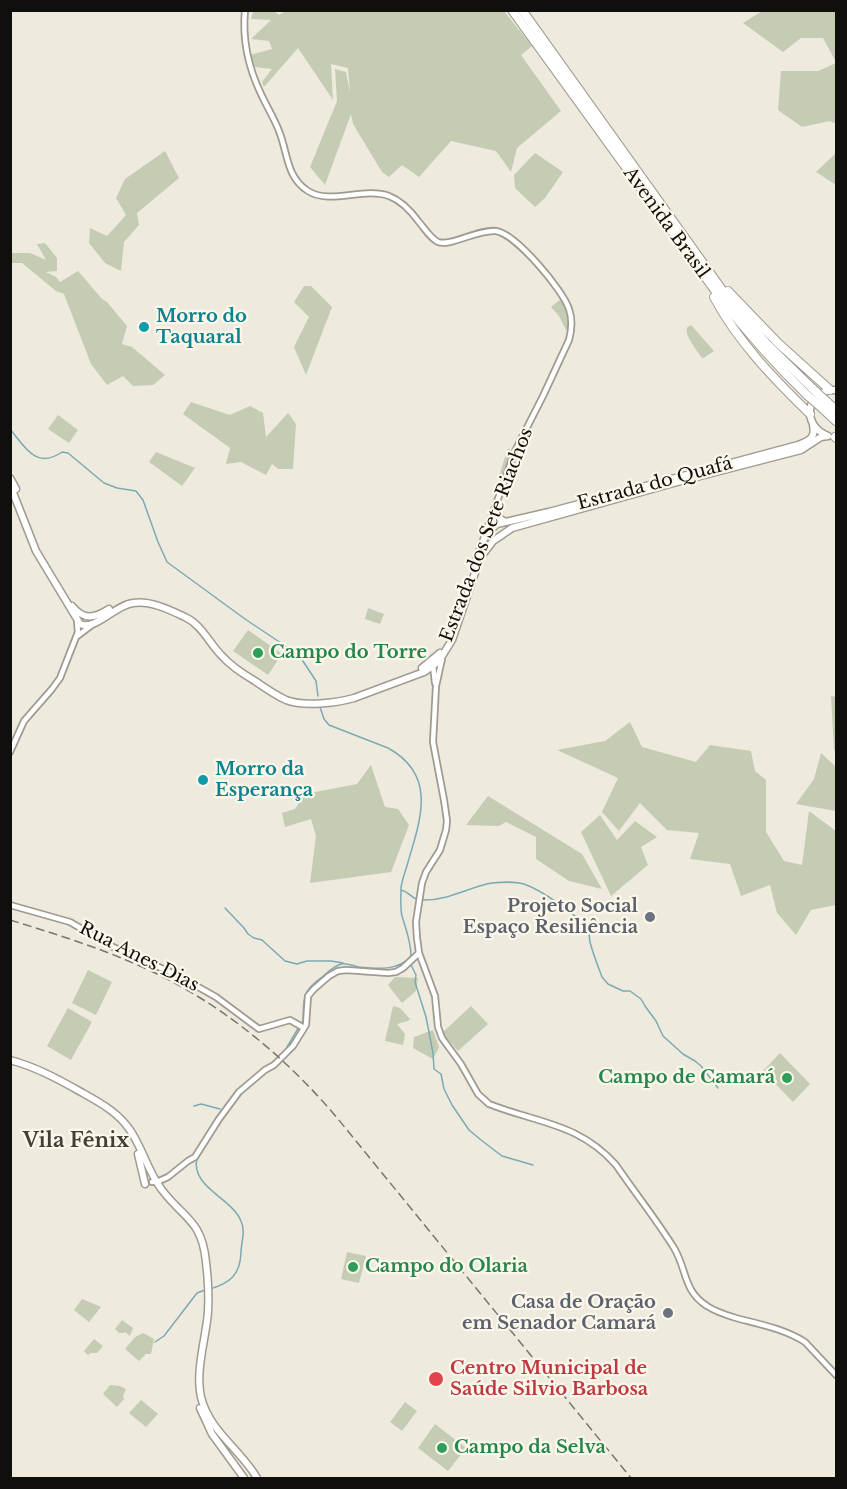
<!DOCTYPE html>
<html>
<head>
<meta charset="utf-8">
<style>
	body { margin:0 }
	#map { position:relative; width:847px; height:1489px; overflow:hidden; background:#efeade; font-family:"Libre Baskerville",serif }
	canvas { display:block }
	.frame { position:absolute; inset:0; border:12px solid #100f0b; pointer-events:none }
</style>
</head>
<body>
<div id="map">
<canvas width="847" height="1489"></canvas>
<div class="frame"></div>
</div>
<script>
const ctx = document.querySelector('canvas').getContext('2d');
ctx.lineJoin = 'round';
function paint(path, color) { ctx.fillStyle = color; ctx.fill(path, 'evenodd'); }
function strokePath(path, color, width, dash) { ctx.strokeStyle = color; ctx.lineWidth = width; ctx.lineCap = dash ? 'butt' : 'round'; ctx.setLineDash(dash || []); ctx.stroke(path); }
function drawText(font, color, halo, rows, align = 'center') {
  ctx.font = font + ' "Libre Baskerville",serif'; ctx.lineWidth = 4.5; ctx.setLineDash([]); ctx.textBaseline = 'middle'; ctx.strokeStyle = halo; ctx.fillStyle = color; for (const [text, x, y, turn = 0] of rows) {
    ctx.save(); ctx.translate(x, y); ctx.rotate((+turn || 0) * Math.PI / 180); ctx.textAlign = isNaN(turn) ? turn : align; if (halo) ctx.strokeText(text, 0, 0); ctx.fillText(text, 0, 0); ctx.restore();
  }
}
paint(new Path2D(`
	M287 10 504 11 532 46 521 55 561 111 517 148 511 172 496 151 451 141 419 177 402 165 389 177 382 172 353 124 351 114 325 185 310 167 337 101 335 69 346 72 350 93 348 68 331 64 333 100 298 48 264 87 262 82 272 69 255 67 250 55 272 49 269 41 251 39 271 20 251 19 253 11H274L279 15Z
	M762 11H836V62L823 38H801L783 52 743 23Z
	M836 63V124L830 121 802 127 778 110 781 71H818Z
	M165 151 179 178 137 213 139 225 124 242 121 271 105 263 89 243 90 228 107 236 126 215 116 198 125 179Z
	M535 153 563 172 545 198 535 207 515 188 514 175Z
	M836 153V185L816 172Z
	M45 243 57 258V271L46 272 56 277 60 282 78 271 102 299 107 302 127 326 122 344 132 347 165 375 153 385 133 386 123 376 107 385 91 364 64 294 56 291 22 263H11V253H30L46 260 37 244Z
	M304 286H311L332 307 306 375 294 347 309 317 294 302Z
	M562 298 568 317 569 332 566 330 559 316 551 307Z
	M691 325 714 351 704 358H702C698 352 684 335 687 328 687 327 689 326 691 325Z
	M191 402 230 415 250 406 263 413 266 437 288 413 296 424 293 469H278L272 464 266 475 241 462 226 464 230 448 183 414Z
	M58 415 78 430 69 443 48 429Z
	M508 448 514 452 504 478 499 476Z
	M156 452 195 468 182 486 149 462Z
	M368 608 384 614 380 624 365 619Z
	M248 630 282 654 268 675 233 651Z
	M831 696 836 697V751L834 750Z
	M630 722 642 747 696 762 710 745 751 751 755 771 766 780V832L784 861 802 865 809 811 836 831V905L811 910 796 935 777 913 770 885 741 896 730 864 690 859 699 833 667 830 640 803 619 831 602 812 618 778 557 750 605 741Z
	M821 753 836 767V811L796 804 814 779Z
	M371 765 385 807 398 809 409 825 391 872 310 883 316 836 311 819 285 827 282 813 295 809 305 794 357 784Z
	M488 796 582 854 602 889 569 881 536 859V837L506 822 499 826 466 825Z
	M600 815 617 840 635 821 657 837 641 847 648 865 611 896 581 832Z
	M88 970 112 982 96 1015 72 1003Z
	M395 977 418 978 416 991 402 1003 388 985Z
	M393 1006 400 1008 410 1019 408 1021 397 1024 405 1034 403 1045 385 1041Z
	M471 1006 488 1024 458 1051 442 1033Z
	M68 1008 92 1022 71 1060 47 1046Z
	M433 1030 439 1047 433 1059 413 1048 414 1037Z
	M780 1053 810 1084 793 1102 763 1071Z
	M347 1252 366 1256 359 1283 341 1279Z
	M82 1299 101 1307 89 1322 74 1310Z
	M122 1320 133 1328 130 1336 125 1332 124 1333H119L115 1329Z
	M143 1333 154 1339 151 1354H146L139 1361 125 1349 135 1337Z
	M94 1339 103 1346 97 1353H91L88 1355 84 1351Z
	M110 1385 120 1386 126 1389 123 1396 124 1399 117 1407 103 1394Z
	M141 1400 158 1414 146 1427 129 1413Z
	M405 1402 417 1411 402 1431 390 1422Z
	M435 1424 466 1448 448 1471 418 1448Z`), '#c4ccb4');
strokePath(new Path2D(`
	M10 429C25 447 36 470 62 452L68 453 104 483 117 488 136 491 143 500 158 542 167 562 245 619 299 655 316 681 318 696
	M401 890C411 892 411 901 425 900 449 900 469 887 492 883 503 882 513 881 524 884 541 890 577 914 587 929 590 933 589 938 590 942 593 954 598 966 602 977L608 984 623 991H630L641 999 645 1006 656 1021 663 1036 683 1054 695 1061 701 1066 718 1088
	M225 908 244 928 248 934 254 938 262 940 285 961 297 964 307 961H331L343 963
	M410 963 416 975 415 982 426 1017 433 1053 434 1069 441 1074 444 1089 452 1105 469 1130 481 1140 502 1156 533 1165
	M301 1023 303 1021C304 998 301 992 322 977 327 973 334 966 341 964 348 963 353 966 359 967 377 969 399 971 411 956 411 941 406 930 402 916 400 908 401 897 401 888 402 879 406 870 408 862 421 818 437 775 388 748L329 725 324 719 320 707
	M287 1047 299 1027
	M194 1106 201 1104 220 1109
	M197 1158C190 1187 232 1198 241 1221 246 1232 241 1242 241 1253 240 1275 230 1283 210 1289
	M155 1342 164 1336 197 1293 205 1290`), '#7caab3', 1.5);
const minor = new Path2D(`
	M245 10C242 41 248 67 261 94 267 107 274 118 279 131 288 153 286 177 308 191 330 205 363 187 389 196 402 201 411 211 419 222 425 229 430 238 438 242 450 247 478 229 496 231 516 234 563 290 569 309 573 320 572 329 569 340L543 396 515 451 486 532
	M76 637 92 625
	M442 659 436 686 433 742 444 800 447 821 446 830 440 850 426 872 422 883 416 922 417 938 419 953 435 996 438 1027 442 1038 461 1064 478 1094 489 1104C537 1123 579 1123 616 1165 635 1193 656 1219 674 1248 687 1269 683 1291 707 1306 716 1312 726 1315 736 1318 759 1324 785 1329 805 1342L836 1375
	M433 665 435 683
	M10 752 24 721 52 689 60 678 78 632 77 622
	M10 905 70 922 113 947 177 975 216 997 259 1029 290 1020 304 1028
	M152 1182 159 1181 168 1177 188 1161 195 1157 219 1119 239 1092 265 1070 274 1065 293 1046 306 1025 308 996 314 989 329 976 338 971 346 970 388 973 396 972 403 968 419 953`);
const major = new Path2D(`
	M828 436C800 425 806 389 836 390
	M10 478 16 489
	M10 485 36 551 80 624C96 631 115 605 133 603 150 600 170 610 185 617 202 625 209 643 222 656 231 666 243 674 255 681 265 688 275 695 286 700 304 707 336 703 354 698L424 672 439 661 452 640 480 558 493 541 512 528 677 482 801 450 821 437 828 436
	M493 514 505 522
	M476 560 486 534 497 524 549 512 798 445C809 441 816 438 813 425
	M72 606C84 621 95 618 109 609
	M422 668 440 653
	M10 1060C36 1067 58 1079 81 1092 99 1102 118 1112 130 1130 143 1149 148 1172 162 1190 184 1219 202 1220 206 1262 208 1278 209 1295 208 1312 206 1338 195 1371 201 1397 209 1431 241 1450 257 1478
	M138 1154 145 1184
	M200 1408 212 1434 244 1478`);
const highway = new Path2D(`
	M512 10 719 296C746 331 775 364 807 395
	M522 10 730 301 767 344 813 389
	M728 291 778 343 830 390
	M714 297C738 342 774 379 810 414
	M827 402 836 410
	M822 408 836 421
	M835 437 836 438`);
strokePath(minor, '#a09b90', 8);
strokePath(major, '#a09b90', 9);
strokePath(highway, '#a09b90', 10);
strokePath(minor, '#fff', 4.5);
strokePath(major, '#fff', 6);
strokePath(highway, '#fff', 8);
strokePath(new Path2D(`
	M10 920C59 935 107 950 153 972 224 1006 287 1058 338 1119L631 1478`), '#79766e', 1.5, [9, 4.5]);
const highwayBridge = new Path2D(`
	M813 389 827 402
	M807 395 822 408`);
strokePath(highwayBridge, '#a09b90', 10, []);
strokePath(highwayBridge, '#fff', 8);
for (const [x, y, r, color] of [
	[144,327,6,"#0f9aa8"],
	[258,653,6,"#2e9e5b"],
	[203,780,6,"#0f9aa8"],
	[650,917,6,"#6b7280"],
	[787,1078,6,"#2e9e5b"],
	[353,1267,6,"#2e9e5b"],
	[668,1313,6,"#6b7280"],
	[436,1379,8,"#e0444e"],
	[442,1448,6,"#2e9e5b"]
]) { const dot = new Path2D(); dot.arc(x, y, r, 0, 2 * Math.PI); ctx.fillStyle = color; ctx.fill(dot); strokePath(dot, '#fcf7eb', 2); }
drawText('18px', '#100f0b', '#fcf7eb', [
	["Avenida Brasil",666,223,54],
	["Estrada do Quafá",655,484,-15],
	["Estrada dos Sete Riachos",487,535,-69],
	["Rua Anes Dias",139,957,27]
]);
drawText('bold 18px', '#0d838f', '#fcf7eb', [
	["Morro do",156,317],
	["Taquaral",156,338],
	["Morro da",215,770],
	["Esperança",215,791]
], 'left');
drawText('bold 18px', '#27864d', '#fcf7eb', [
	["Campo do Torre",270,653],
	["Campo de Camará",775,1078,"right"],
	["Campo do Olaria",365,1267],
	["Campo da Selva",454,1448]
], 'left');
drawText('bold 18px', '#5b616d', '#fcf7eb', [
	["Projeto Social",638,907],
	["Espaço Resiliência",638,928],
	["Casa de Oração",656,1303],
	["em Senador Camará",656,1324]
], 'right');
drawText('bold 18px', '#be3a42', '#fcf7eb', [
	["Centro Municipal de",450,1369],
	["Saúde Silvio Barbosa",450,1390]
], 'left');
drawText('bold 20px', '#443f36', '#fcf7eb', [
	["Vila Fênix",76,1141]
]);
</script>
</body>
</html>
